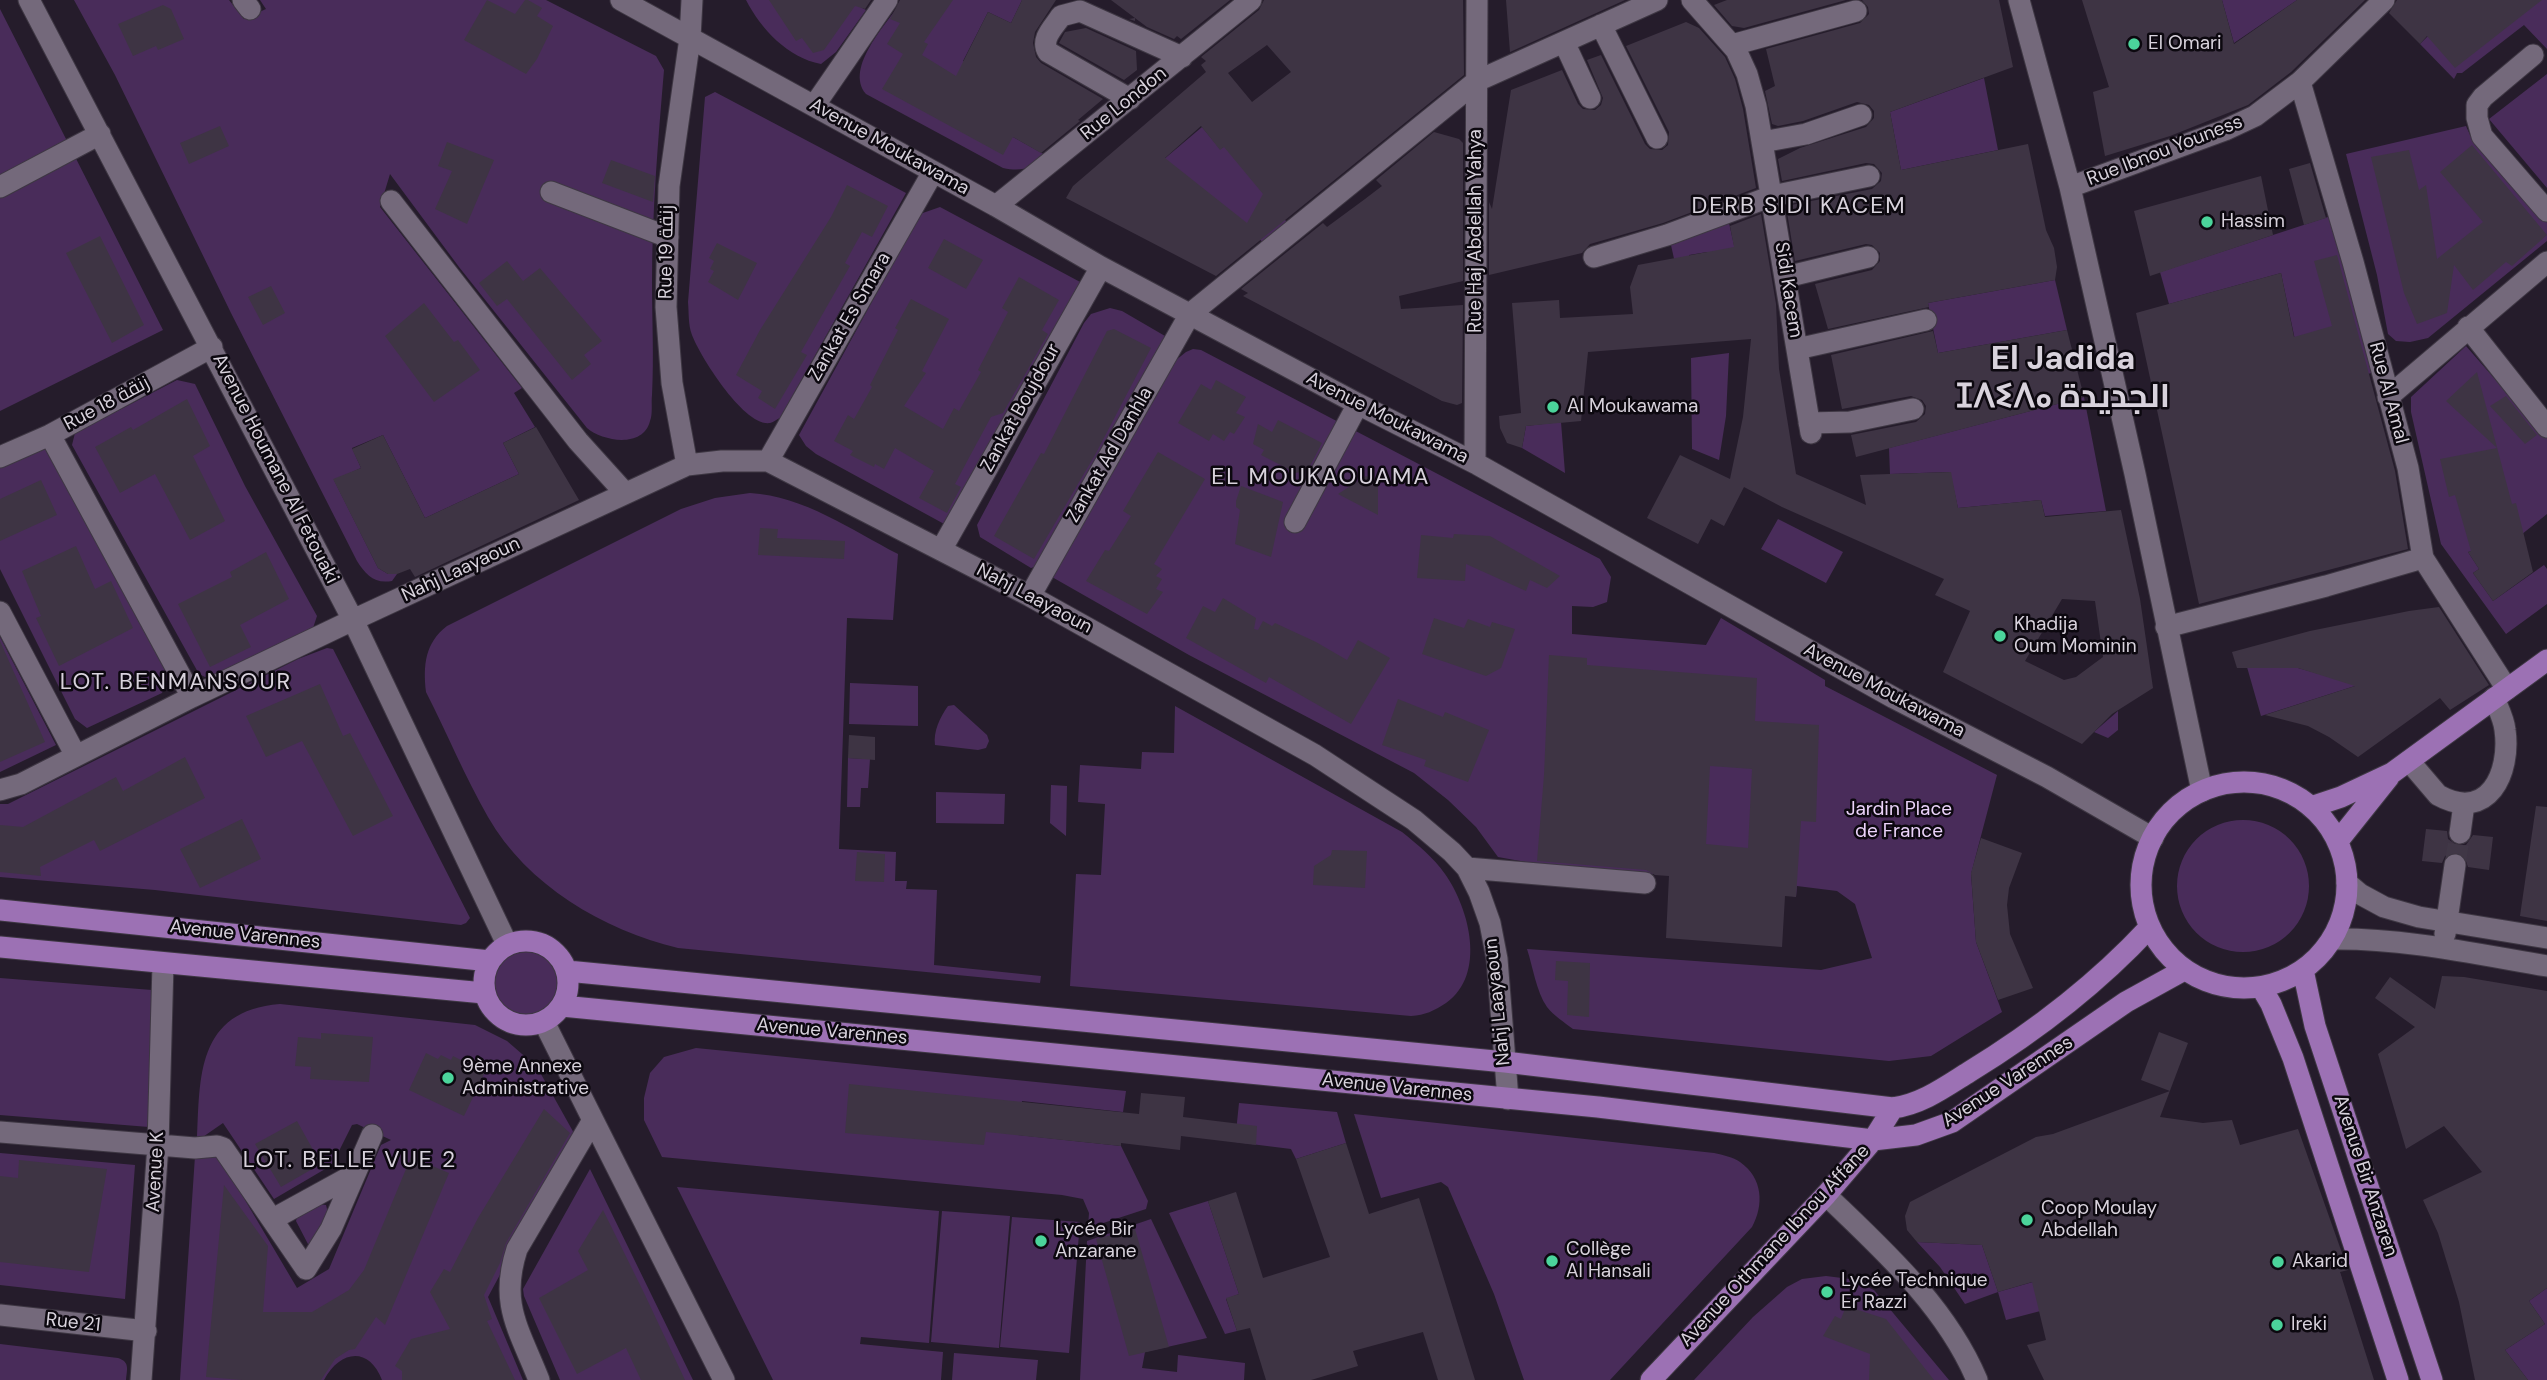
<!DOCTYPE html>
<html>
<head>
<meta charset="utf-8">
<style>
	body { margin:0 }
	canvas { display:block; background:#251c2b }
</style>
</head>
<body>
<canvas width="2547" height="1380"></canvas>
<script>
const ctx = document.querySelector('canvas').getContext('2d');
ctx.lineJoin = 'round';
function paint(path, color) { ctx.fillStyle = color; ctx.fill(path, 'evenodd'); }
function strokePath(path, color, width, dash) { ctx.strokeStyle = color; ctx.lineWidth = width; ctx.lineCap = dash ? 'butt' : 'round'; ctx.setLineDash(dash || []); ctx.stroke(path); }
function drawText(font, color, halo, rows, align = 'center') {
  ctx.font = font + ' "DM Sans",Cairo,"Noto Sans Tifinagh",sans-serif'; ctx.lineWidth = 5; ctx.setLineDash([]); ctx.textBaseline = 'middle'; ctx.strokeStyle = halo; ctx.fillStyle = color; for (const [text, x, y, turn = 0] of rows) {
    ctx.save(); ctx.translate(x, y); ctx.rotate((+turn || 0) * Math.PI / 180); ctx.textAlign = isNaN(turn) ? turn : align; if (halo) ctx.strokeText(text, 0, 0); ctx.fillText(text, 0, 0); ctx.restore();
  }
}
paint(new Path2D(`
	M74 0H229L244 19 266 9 260 0H546L656 56 664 70C658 141 652 212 652 283 652 320 654 357 652 395 651 403 653 413 650 421 643 449 602 441 587 428L459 267 390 174 380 207 522 388 514 393 535 427 503 443 519 474 425 518 383 435 352 448 361 468 334 480 378 568 388 574H397L392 581C374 584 366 575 357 561L231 313 115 75Z
	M746 0H847L866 10 836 52 821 64C788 58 761 29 746 0Z
	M903 0H1022L1011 23 988 12 963 61 1036 95 1013 137 1047 156C1031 168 1023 172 1003 168L866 94C844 68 887 23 903 0Z
	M2222 0H2297L2234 43Z
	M2464 0H2547V49L2524 25 2462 73H2457L2454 79 2420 44Z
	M0 9 163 330 0 411Z
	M2547 74V188L2489 119Z
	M1984 78 1998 150 1901 170 1890 112Z
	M715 92 906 193 780 418C777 419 774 422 770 423 744 427 700 356 692 335 688 325 689 312 688 302L705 97Z
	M2466 126 2470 135 2547 220V241L2428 338 2410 342 2396 341 2388 334 2377 275 2346 154Z
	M1202 127 1220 149 1225 146 1290 226 1266 246 1246 224 1163 160Z
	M940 207 1082 283 946 525 816 454 806 446 799 435 920 214Z
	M2331 216 2376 372 2337 381 2303 378 2281 273 2169 304 2160 272Z
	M1729 223 1736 254 1709 259 1707 252 1689 255 1699 298 1682 295 1671 245Z
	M2055 280 2067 330 1938 353 1928 303Z
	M1110 308 1122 311 1165 336 1040 565 1031 568 980 537 977 525 1084 323 1091 314Z
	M2466 346 2541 432 2547 436V514L2516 539 2468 552 2479 569 2473 573 2493 601 2544 565 2547 569V604L2506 634 2441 544 2411 412V397Z
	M1193 349 1201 350 1600 559 1611 577 1607 602 1593 607 1572 606V634L1706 645 1721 618 1825 680V686L1997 775 1971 874 1976 942 2002 1012 1931 1056 1889 1061 1573 1029C1564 1022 1554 1016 1547 1007 1536 991 1533 967 1527 949L1821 970 1872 958 1855 904 1837 891 1797 886 1796 897 1727 880 1537 864 1498 857 1476 827 1448 800 1414 773 1189 655 1052 577 1176 360 1186 352Z
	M1729 353 1726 416 1719 460 1692 449 1691 358Z
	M177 380 195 384 245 486 317 616 313 628 207 678 199 674 72 445 75 433Z
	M2084 397 2106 511 2045 516 2041 500 1958 508 1950 472 1890 474 1889 448Z
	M1561 422 1565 473 1522 448 1526 426Z
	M45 448 167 667 168 676 162 693 87 728 75 719 0 569V467Z
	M750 493C804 496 851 530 898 554L893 620 847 618 839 849 896 852 895 881H907L906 889 937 890 934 965 1041 976 1040 983 678 948C603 930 527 885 488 817 465 777 447 733 426 692 423 665 425 643 447 626L681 509 715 498Z
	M1778 519 1843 552 1826 583 1761 549Z
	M0 637 56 745 0 772Z
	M327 648 333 649 470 918 466 923 461 925 155 890 0 877V804H8L298 659Z
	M2247 667 2298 668 2358 685 2261 716Z
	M850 683 918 686V726L849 724Z
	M954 705 987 735 989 741 986 748 978 750 935 745C933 732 940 717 948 706Z
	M1175 706 1402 832C1418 845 1433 857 1445 874 1469 908 1487 974 1446 1003 1434 1011 1425 1015 1411 1016L1070 986 1076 874 1101 875 1105 804 1078 802 1080 765 1141 769 1142 752 1174 753Z
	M2118 711V730L2108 738 2094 732Z
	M848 758 870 759 868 788H861L860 807H847Z
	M1051 785 1067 786 1066 836 1050 823Z
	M936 792 1005 794 1004 824 936 823Z
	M2177 886a66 66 0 1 1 132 0a66 66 0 1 1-132 0Z
	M492 984a34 34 0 1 1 68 0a34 34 0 1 1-68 0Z
	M0 978 152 990 149 1127 0 1115Z
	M280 1004 475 1025 507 1041 537 1067 575 1135 488 1297 523 1380H382C369 1346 340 1350 324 1380H180L195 1156H219L297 1288 329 1269 381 1145 391 1140 357 1124 352 1125 332 1165 274 1199 223 1123 197 1141C200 1077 196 1011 280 1004Z
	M696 1048 1126 1091 1123 1112 1022 1101 1018 1135 1121 1146 1148 1201 1146 1209 1088 1228 1089 1213 1083 1199 1062 1195 662 1157 644 1120V1098L650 1073 664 1057Z
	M1239 1103 1337 1112 1346 1143 1296 1159 1291 1149 1235 1142Z
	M1354 1114 1714 1153C1723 1155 1733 1157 1740 1162 1763 1178 1764 1205 1752 1227L1610 1380H1524L1494 1294 1448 1187 1441 1182 1381 1198Z
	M0 1153 135 1165 125 1299 0 1285Z
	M590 1169 693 1380H560L524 1296 523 1289Z
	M677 1187 939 1211 929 1343 861 1337 860 1344 943 1352 941 1380H773Z
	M1208 1201 1239 1294 1226 1299 1237 1331 1225 1334 1169 1213Z
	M318 1204 326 1205 328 1213 309 1246 296 1221 297 1217Z
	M2320 1209 2342 1279 2244 1312 2113 1292 2006 1320 1998 1292 1965 1304 1940 1267 1917 1242 1982 1245 1998 1292 2092 1265Z
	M942 1211 1010 1216 999 1348 931 1342Z
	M1012 1217 1080 1222 1069 1353 1000 1347Z
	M1151 1219 1207 1338 1145 1352 1142 1368 1177 1372 1178 1355 1245 1363 1244 1380H1080L1087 1241Z
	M1826 1276 1850 1279 1874 1290 1949 1380H1694L1753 1317 1787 1287 1802 1279Z
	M2547 1288V1380H2528L2505 1350 2545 1324 2529 1301Z
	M0 1344 118 1358C130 1362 127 1369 126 1380H0Z
	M954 1353 1038 1360 1036 1380H952Z`), '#492c5a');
paint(new Path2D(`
	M487 0 515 14 525 0H528L542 8 537 16 553 26 537 59 526 74 464 40Z
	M769 0H871L865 9 855 6 824 50 813 53 802 38 796 41Z
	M900 0H953L924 42 928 44 922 55 956 76 988 12 1011 23 1022 0H1056L1035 32 1033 43 1036 57 1041 63 1103 99 1078 120 1080 121 1041 153 1013 137 1003 155 882 89 903 54 887 44 900 23 890 19Z
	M1111 0H1230L1181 39 1177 36 1174 39 1147 27 1135 18V21L1129 19 1135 18Z
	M1264 0H1463L1464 75 1216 276 1066 198 1073 186 1206 72 1201 65 1206 61 1201 57 1259 10ZM1267 45 1291 72 1252 102 1228 73ZM1201 126 1220 150 1224 147 1263 194 1247 223 1165 158Z
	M1506 0H1625L1510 52Z
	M1727 0H1846L1744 28 1732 26 1714 5Z
	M1862 0H1999L2013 67 1890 112 1901 170 2028 144 2046 230 2054 248 2057 267 2055 280 1928 303 1929 307 1828 329 1815 284 1872 270 1880 261V253L1872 245 1866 244 1795 261 1786 206 1872 189 1881 181 1882 173 1874 164 1866 163 1782 181 1778 159 1800 148 1866 127 1874 118V111L1869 105 1857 102 1803 121 1778 126 1772 124 1765 91 1775 86 1766 49 1860 23 1869 14 1868 7Z
	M2082 0H2222L2234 44 2297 0H2365L2291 72 2248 105 2170 136 2105 156 2093 92 2109 87Z
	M2397 0H2542L2455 68 2427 36 2420 44 2389 13Z
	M163 5 171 9 184 39 158 50 156 46 133 56 118 24Z
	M1686 22 1699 28 1725 57 1735 79 1743 109 1756 188 1663 223 1590 244 1582 253 1489 275V202L1492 209 1511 90 1562 70 1578 104 1583 109 1595 110 1601 105 1603 98 1587 60 1601 55 1645 144 1650 149 1662 150 1668 145 1669 132 1626 46Z
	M1086 28 1136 51 1137 70 1124 80 1059 43 1065 32Z
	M220 126 229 146 189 164 180 143Z
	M1434 132 1459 139 1463 143V281L1399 296 1401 309 1463 305 1462 403 1457 405 1442 401 1243 296 1248 293 1241 289 1323 223 1327 227 1365 199 1382 186 1376 180Z
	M447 142 494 160 467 224 435 209 452 171 438 166Z
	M2472 145 2547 235 2512 266 2506 262 2473 290 2454 265 2447 313 2417 324 2404 293 2371 157 2409 150 2419 190 2426 185 2437 259 2483 222 2440 172Z
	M611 160 655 176 653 202 602 183Z
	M2310 163 2326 218 2304 225 2289 169Z
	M2261 176 2273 235 2150 276 2134 211Z
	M847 185 888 206 872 237 862 232 845 263 850 266 801 352 807 355 775 409 758 398 762 391 736 375 760 330 831 217Z
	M1761 214 1776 304 1779 369 1796 474 1866 505 1860 475 1951 472 1958 508 2041 500 2045 517 2121 510 2140 599 2153 688 2112 714 2082 744 1943 672 1970 611 1935 595 1944 579 1782 507 1744 487 1724 526 1711 519 1698 544 1647 518 1680 455 1730 479 1743 417 1751 339 1588 352 1581 421 1526 426 1522 448 1507 443 1500 428 1499 416 1521 413 1512 303 1559 300 1560 318 1633 314 1630 287 1638 265 1734 247 1730 226ZM2062 599 2095 601 2103 657 2076 677 2064 680 2025 661Z
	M100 236 144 325 112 343 66 253Z
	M944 239 983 260 966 289 928 268Z
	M717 243 757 263 738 300 708 282 714 271 710 269 714 261 709 258Z
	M2337 255 2395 471 2408 549 2199 604 2136 313 2281 273 2294 337 2332 326 2314 261Z
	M507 261 523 281 540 268 602 341 584 355 591 364 572 380 507 299 497 306 479 283Z
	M1019 277 1059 300 1042 330 1048 334 1003 413 991 417 971 454 955 484 961 487 947 513 919 498 934 471 895 448 884 469 875 464 874 467 850 455 853 451 834 441 848 415 854 419 872 387 870 385 898 330 895 328 911 299 949 319 922 371 926 373 904 406 943 429 954 408 959 411 981 372 978 370 1008 312 1002 308Z
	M271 286 285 313 263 325 248 297Z
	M424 303 454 342 458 340 480 370 434 402 385 336Z
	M1114 329 1151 348 1095 455 1034 559 994 536 1041 453 1044 454 1107 331Z
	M2067 330 2084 397 1856 457 1851 435 1916 422 1925 414 1926 406 1922 400 1911 396 1842 409 1831 355 1933 331 1938 353Z
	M2477 372 2512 504 2516 503 2533 572 2493 601 2473 573 2479 569 2468 552 2471 551 2455 495 2449 497 2440 459 2497 448 2446 401Z
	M1216 380 1246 397 1236 413 1245 417 1234 434 1230 432 1224 441 1213 434 1209 441 1178 423 1201 384 1211 390Z
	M2506 396 2537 435 2525 444 2490 406Z
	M187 399 210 446 193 456 225 521 190 540 155 474 120 493 95 447 131 427 133 430Z
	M1278 420 1322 443 1308 470 1296 473 1261 455 1264 450 1253 444 1258 424 1272 432Z
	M536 427 579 500 415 577 410 569 397 574H388L378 568 333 479 361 468 352 449 383 435 425 518 519 474 503 443Z
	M1158 452 1205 479 1154 564 1162 569 1156 576 1162 579 1156 589 1163 592 1147 614 1086 581 1105 550 1109 551 1131 516 1123 511Z
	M1366 476 1378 482V515L1338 494Z
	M41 480 57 515 0 541V499Z
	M1241 486 1283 502 1271 557 1235 544 1240 510 1236 507V501Z
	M760 528 778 529 777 538 845 541 844 559 758 555Z
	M1454 534 1490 536 1560 576 1547 588 1530 580 1526 591 1466 564 1465 581 1417 578 1421 535 1453 538Z
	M76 546 95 589 111 581 133 628 59 666 36 618 41 616 22 571Z
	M266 552 289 599 240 625 251 647 210 667 178 604 232 577 230 572Z
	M1223 598 1256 618 1254 629 1258 630 1263 621 1272 626 1275 623 1316 642 1347 660 1358 640 1390 658 1351 724 1269 677 1266 683 1186 638 1203 606 1215 612Z
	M2439 607 2489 685 2450 710 2440 698 2358 757 2329 737 2308 726 2265 715 2355 686 2298 668H2237L2232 652 2310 631 2409 611Z
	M1434 618 1464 628 1468 619 1490 627 1492 622 1515 629 1501 668 1486 676 1422 654Z
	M0 641 45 742 0 762Z
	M1549 655 1587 658V665L1757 678 1755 721 1819 725 1816 822 1801 821 1796 897 1785 896 1782 947 1666 938 1669 876 1655 875 1646 870 1537 861 1544 775ZM1710 766 1752 769 1748 848 1706 844Z
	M320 684 343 736 350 733 393 816 353 836 302 741 266 757 246 716Z
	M1398 699 1443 717 1445 712 1489 730 1468 782 1424 766 1426 760 1382 745Z
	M849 735 875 737V760L848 758Z
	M185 757 205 798 100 851 94 840 40 867 41 876 0 872V825L23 827 116 777 123 791Z
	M2536 806 2547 807V921L2520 916Z
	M242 819 261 859 200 888 180 849Z
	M2426 829 2447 831 2448 839 2458 846 2466 845 2473 835 2493 837 2489 870 2468 867 2464 855 2456 852 2445 856 2442 863 2422 861Z
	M1981 838 2022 853 2009 888 2007 905 2010 934 2033 988 1998 1000 1976 942 1971 873Z
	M1332 850 1367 851 1365 888 1313 885 1314 866 1331 855Z
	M857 852 885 854 884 882 855 881Z
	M1556 961 1590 963 1589 1017 1567 1015 1568 981 1555 980Z
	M2442 976 2464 977 2547 991V1288L2529 1301 2545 1324 2505 1350 2528 1380H2475L2459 1302 2438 1233 2423 1200 2482 1172 2444 1126 2406 1149 2378 1054 2415 1027 2375 998 2390 977 2435 1009Z
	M2159 1032 2188 1043 2160 1117 2203 1123 2232 1120 2240 1145 2298 1129 2348 1270 2340 1272 2374 1380H2044L2027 1345 2046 1340 2032 1282 1998 1292 1982 1245 1917 1242 1907 1230 1905 1216 1910 1202 2036 1137 2053 1134 2170 1091 2141 1080Z
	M321 1033 373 1037 369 1082 310 1079 311 1067 295 1066 298 1037 321 1039Z
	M426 1053 438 1059 441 1055 451 1060 453 1056 465 1062 467 1057 488 1066 464 1116 409 1090Z
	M849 1084 1139 1114 1141 1093 1185 1097 1183 1117 1257 1126 1256 1145 1181 1136 1180 1150 1121 1143V1146L986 1132 984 1145 845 1133Z
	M544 1109 570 1133 506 1243 500 1263 484 1295 492 1319 487 1321 515 1380H402V1371L395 1366 411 1339 450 1329 430 1292 444 1269 450 1272 478 1218Z
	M297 1121 321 1164 281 1187 255 1144Z
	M1346 1143 1369 1214 1419 1198 1475 1380H1438L1423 1332 1353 1351 1358 1366 1311 1380H1266L1250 1328 1237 1331 1226 1298 1239 1294 1208 1201 1236 1192 1263 1278 1330 1257 1296 1159Z
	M411 1157 449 1173 385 1325 376 1317 355 1349 349 1350 335 1359 321 1380H242L206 1377 224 1185 268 1246 263 1312H312L349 1290 364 1270Z
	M19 1160 107 1169 89 1272 0 1262V1176L18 1178Z
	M603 1210 645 1295 685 1380H641L626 1348 577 1374 539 1298 588 1270 578 1251Z
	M1135 1229 1169 1347 1129 1356 1096 1239Z
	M1846 1306 1886 1319 1934 1380H1869L1870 1354 1823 1336 1835 1316 1841 1319Z`), '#3e3444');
strokePath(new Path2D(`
	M2455 865 2460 833`), '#403746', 21, [21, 10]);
const minor = new Path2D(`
	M29 0 353 620 507 944
	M243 0 250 9
	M621 0 996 206 1101 267 1358 404 1475 463 1894 698 2047 777 2153 838
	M1692 0 1736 50 1747 74 1756 106 1811 433
	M2019 0 2070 187 2135 474 2202 791
	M1601 25 1657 138
	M1564 42 1590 98
	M1732 45 1856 11
	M2533 55 2483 97 2477 105V118L2482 136 2547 211
	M2300 82 2353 262 2408 468 2423 558 2507 689
	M1130 99 1048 52C1040 39 1054 27 1061 16L1080 11 1182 57
	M814 106 887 0
	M1762 142 1806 134 1861 115
	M0 187 100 134
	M2070 187 2225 130 2255 116 2300 82 2384 0
	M551 192 668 237
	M391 201 578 441 625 493
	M996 206 1251 0
	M1594 257 1667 235 1772 196 1869 176
	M1786 277 1868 257
	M2468 327 2547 427
	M1797 349 1926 320
	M2388 397 2547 262
	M1809 423 1850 422 1913 409
	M50 435 192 697
	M0 457 50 435 212 347
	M768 461 933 172
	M1475 463 1477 0
	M687 465 672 383 666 307 669 186 690 38 692 0
	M1295 522 1358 404
	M941 550 1101 267
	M1030 596 1190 314 1477 81 1657 0
	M0 612 76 756
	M2166 627 2326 586 2423 558
	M2409 761 2438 795C2488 823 2511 773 2505 730 2504 719 2498 708 2494 698
	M0 790 21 784 192 697 353 620 687 465 722 461H768L1030 596 1315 755 1414 820 1452 852 1467 868 1479 892 1490 923 1497 959 1508 1099
	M2460 833 2464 804
	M1467 868 1645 883
	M2347 883 2360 894 2384 907 2419 917 2547 938
	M2445 934 2455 865
	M2332 939C2404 938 2476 954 2547 966
	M593 1120 724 1380
	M0 1132 195 1148 217 1146 223 1148 306 1269 331 1229 355 1174
	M1826 1195C1883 1250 1946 1306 1977 1380
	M273 1219 355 1174 372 1135
	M0 1315 146 1331
	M141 1380 158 1145 163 964
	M539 1380C519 1329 499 1304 517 1249L593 1120 544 1022`);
const major = new Path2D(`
	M2141 885a103 103 0 1 1 206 0a103 103 0 1 1-206 0Z
	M2311 807 2341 797 2392 773 2547 660
	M2338 841 2389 777
	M0 910 490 961
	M484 983a42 42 0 1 1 84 0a42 42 0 1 1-84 0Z
	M0 947 484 993
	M2303 970 2315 1026 2432 1380
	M567 971 1505 1062 1893 1108C1922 1104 1945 1087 1969 1072 2036 1031 2096 985 2149 928
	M2261 987 2271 1004 2293 1058 2398 1380
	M562 1006 1598 1107 1873 1140 1916 1135 1952 1122 2126 1002 2184 970
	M1651 1380 1826 1195 1873 1140 1893 1108`);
strokePath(minor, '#3e3743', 23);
strokePath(major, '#3e3743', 23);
strokePath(minor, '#74697b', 21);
strokePath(major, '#9c71b4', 21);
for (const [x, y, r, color] of [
	[2134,44,7,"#4bd49b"],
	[2207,222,7,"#4bd49b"],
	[1553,407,7,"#4bd49b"],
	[2000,636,7,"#4bd49b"],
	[448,1078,7,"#4bd49b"],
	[2027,1220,7,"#4bd49b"],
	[1041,1241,7,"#4bd49b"],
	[1552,1261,7,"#4bd49b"],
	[2278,1262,7,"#4bd49b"],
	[1827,1292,7,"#4bd49b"],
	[2277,1325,7,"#4bd49b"]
]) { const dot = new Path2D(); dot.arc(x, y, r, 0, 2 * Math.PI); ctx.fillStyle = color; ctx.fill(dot); strokePath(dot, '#0c080f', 2.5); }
drawText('19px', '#d8d2dc', '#0c080f', [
	["El Omari",2148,44],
	["Hassim",2221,222],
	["Al Moukawama",1567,407],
	["Khadija",2014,625],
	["Oum Mominin",2014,647],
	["9ème Annexe",462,1067],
	["Administrative",462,1089],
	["Coop Moulay",2041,1209],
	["Abdellah",2041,1231],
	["Lycée Bir",1055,1230],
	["Anzarane",1055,1252],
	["Collège",1566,1250],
	["Al Hansali",1566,1272],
	["Akarid",2292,1262],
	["Lycée Technique",1841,1281],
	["Er Razzi",1841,1303],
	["Ireki",2291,1325]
], 'left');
drawText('19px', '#d8d2dc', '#0c080f', [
	["Rue London",1124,104,-39],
	["Avenue Moukawama",889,147,29],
	["Rue Ibnou Youness",2165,151,-21],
	["Rue Haj Abdellah Yahya",1476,231,-90],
	["Rue 19 زنقة",667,252,-89],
	["Sidi Kacem",1788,290,81],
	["Zankat Es Smara",850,317,-60],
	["Rue Al Amal",2388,393,75],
	["Rue 18 زنقة",107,404,-28],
	["Zankat Boujdour",1021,408,-61],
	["Avenue Moukawama",1387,418,27],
	["Zankat Ad Danhla",1110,455,-60],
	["Avenue Houmane Al Fetouaki",275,469,63],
	["Nahj Laayaoun",461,570,-25],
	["Nahj Laayaoun",1034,599,28],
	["Avenue Moukawama",1884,691,28],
	["Avenue Varennes",245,935,6],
	["Nahj Laayaoun",1498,1002,-96],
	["Avenue Varennes",832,1032,5],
	["Avenue Varennes",2008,1082,-33],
	["Avenue Varennes",1397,1088,6],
	["Avenue K",156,1172,-87],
	["Avenue Bir Anzaren",2365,1176,72],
	["Avenue Othmane Ibnou Affane",1775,1246,-47],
	["Rue 21",73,1323,6]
]);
drawText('19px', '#ebd3fa', '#0c080f', [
	["Jardin Place",1899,810],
	["de France",1899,832]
]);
ctx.letterSpacing = '2px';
drawText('23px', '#d8d2dc', '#0c080f', [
	["DERB SIDI KACEM",1799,207],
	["EL MOUKAOUAMA",1321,478],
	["LOT. BENMANSOUR",176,683],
	["LOT. BELLE VUE 2",350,1161]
]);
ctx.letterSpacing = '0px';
drawText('bold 33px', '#d8d2dc', '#0c080f', [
	["El Jadida",2063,360],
	["ⵊⴷⵉⴷⴰ الجديدة",2063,398]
]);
</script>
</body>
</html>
